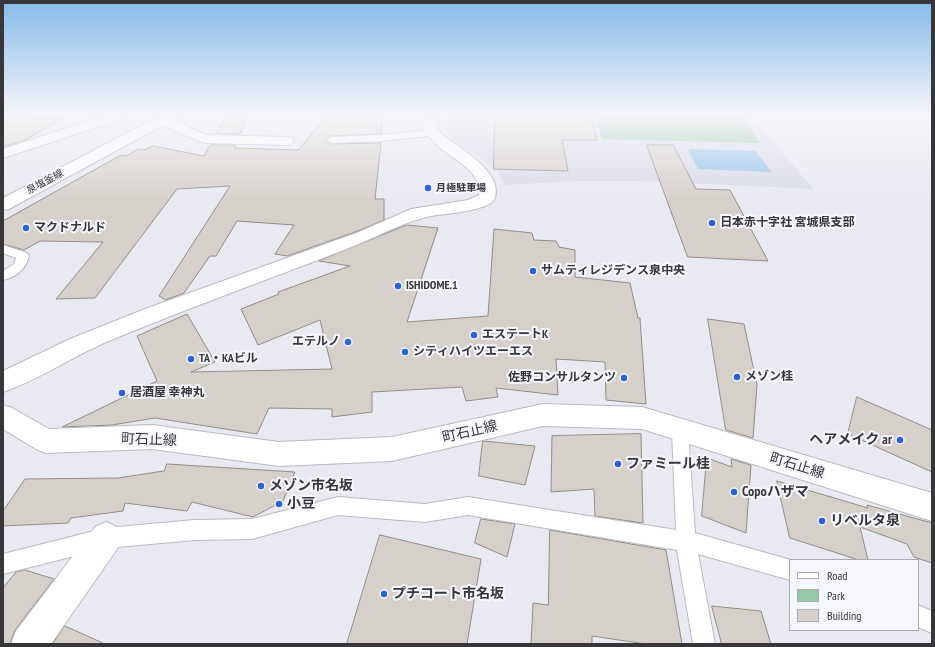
<!DOCTYPE html>
<html>
<head>
<meta charset="utf-8">
<style>
	body { margin:0 }
	#map { position:relative; width:935px; height:647px; overflow:hidden; background:#e8e9f1; font-family:"PT Sans Narrow",sans-serif }
	canvas { display:block }
	.frame { position:absolute; inset:0; border:4px solid #37373a; pointer-events:none }
	.legend { position:absolute; left:789px; top:559px; width:130px; height:72px; box-sizing:border-box; background:#f6f6fe; border:1px solid #aaaab0; margin:0; padding:5px 7px; list-style:none; font-size:12px; color:#37373a }
	.legend li { display:flex; align-items:center; gap:8px; height:20px }
	.legend b { width:20px; border:1px solid #aaaab0 }
</style>
</head>
<body>
<div id="map">
<canvas width="935" height="647"></canvas>
<div class="frame"></div>
<ul class="legend">
<li><b style="height:5px;background:#fff"></b>Road</li>
<li><b style="height:11px;background:#95c8a7"></b>Park</li>
<li><b style="height:11px;background:#d6d0ca"></b>Building</li>
</ul>
</div>
<script>
const ctx = document.querySelector('canvas').getContext('2d');
ctx.lineJoin = 'round';
function paint(path, color) { ctx.fillStyle = color; ctx.fill(path, 'evenodd'); }
function strokePath(path, color, width, dash) { ctx.strokeStyle = color; ctx.lineWidth = width; ctx.lineCap = dash ? 'butt' : 'round'; ctx.setLineDash(dash || []); ctx.stroke(path); }
function drawText(font, color, halo, rows, align = 'center') {
  ctx.font = font + ' "PT Sans Narrow","Noto Sans JP",sans-serif'; ctx.lineWidth = 4; ctx.setLineDash([]); ctx.textBaseline = 'middle'; ctx.strokeStyle = halo; ctx.fillStyle = color; for (const [text, x, y, turn = 0] of rows) {
    ctx.save(); ctx.translate(x, y); ctx.rotate((+turn || 0) * Math.PI / 180); ctx.textAlign = isNaN(turn) ? turn : align; if (halo) ctx.strokeText(text, 0, 0); ctx.fillText(text, 0, 0); ctx.restore();
  }
}
paint(new Path2D(`
	M448 114H751L813 189 640 181H573L504 185 497 170 452 139 445 130 444 122Z`), '#d9dae9');
paint(new Path2D(`
	M595 114H740L760 143 602 139Z`), '#95c8a7');
paint(new Path2D(`
	M688 149 756 151 771 172 698 169Z`), '#94c2ea');
const building = new Path2D(`
	M227 114H248L240 134H216Z
	M328 114H383L381 134 331 136 326 140 331 144 381 143 375 199H384V220L358 231 287 256 275 254 294 225 237 221 216 256H210L184 293 165 300 159 296 230 186 177 189 95 298 56 299 103 242 40 241 24 250 3 244V221L121 155 126 156 138 149 144 150 153 146 204 156 210 145H236L235 148 298 150Z
	M495 114H590L597 140H562L568 171 494 169Z
	M15 115 62 119 25 140 3 147V121Z
	M647 145H673L696 189 730 190 768 261 688 257Z
	M407 225 438 228 407 322 488 316 494 229 532 233 534 240 556 241 559 247 575 250V277L630 283 638 318H640L646 404 606 400 605 362 556 359 558 395 496 388 498 397 466 401 462 387 372 392V412L332 417V409L269 408 257 434 155 418 112 425 62 427 157 381 137 336 187 314 215 362 191 372 332 369 320 320 258 345 241 309 279 294 278 292 350 266 319 261Z
	M708 319 744 324 757 385 753 438 726 430Z
	M857 397 932 430V472L848 434Z
	M641 434 643 523 595 516 594 489 551 492 552 436Z
	M483 441 535 446 525 485 479 476Z
	M707 458 732 467 731 459 751 465 746 533 702 516Z
	M167 464 295 472 283 501 253 517 192 502 187 511 125 503 123 511 71 518 68 523 3 526V511L25 479 118 478 164 471Z
	M777 481 868 508 867 505 932 523V563L914 557 907 544 860 527 868 560H859L790 538Z
	M481 519 515 524 507 557 475 543Z
	M550 530 666 550 682 644H646L592 636V644H531L533 603 548 605Z
	M380 535 481 559 467 644H347Z
	M25 570 54 579 15 630 10 644H3V588L16 572Z
	M712 606 761 611 771 644H722Z
	M65 626 105 644H53Z`);
paint(building, '#d6d0ca');
strokePath(building, '#928c87', 1);
const service = new Path2D(`
	M433 130 436 131V135L382 141 331 143 327 140 331 137 382 135Z
	M3 245 27 253 29 256C26 269 16 277 3 280V271L14 264 16 258 3 253Z
	M680 423 686 425 688 430 695 533 791 560 790 580 698 554 715 644H693L677 550 468 515 425 522 338 515 252 539 195 540 106 548 3 574V554L106 528 195 520 252 519 338 497 425 504 468 497 676 530 672 430 674 425Z
	M918 605 932 611V633L918 627Z`);
const minor = new Path2D(`
	M110 114H130L128 117 3 158V149Z
	M428 114H440L436 127 440 132C456 147 504 171 495 198 491 210 448 214 437 215 405 220 374 239 344 250 264 281 183 310 104 343 70 358 38 380 3 392V371L70 339 145 309 359 232 411 209 468 200 479 195C482 171 454 160 438 146 432 140 427 134 422 127Z
	M158 118 176 121 206 135 287 137 292 138 294 141 292 144 287 145 204 143 168 128 153 125 151 122 153 119Z
	M543 404 642 407 932 493V521L642 429 543 426 392 461 279 466 152 449 46 453 36 449 3 429V405L12 408 49 429 152 425 279 442 392 437Z
	M106 522 117 527 122 538 117 549 51 644H11L16 631 95 527Z`);
const primary = new Path2D(`
	M163 114H180L178 117 9 209 3 210V198Z`);
strokePath(service, '#b9bac1', 2);
strokePath(minor, '#b9bac1', 2);
strokePath(primary, '#b9bac1', 2);
paint(service, '#fff');
paint(minor, '#fff');
paint(primary, '#fff');
const sky = ctx.createLinearGradient(0, 0, 0, 204);
sky.addColorStop(0, '#86bae9');
sky.addColorStop(0.56, '#f5f5f9');
sky.addColorStop(1, '#f5f5f900');
ctx.fillStyle = sky;
ctx.fillRect(0, 0, 935, 204);
for (const [x, y, r, color] of [
	[428,188,4,"#2d63d1"],
	[712,223,4,"#2d63d1"],
	[26,228,4,"#2d63d1"],
	[533,271,4,"#2d63d1"],
	[398,286,4,"#2d63d1"],
	[474,335,4,"#2d63d1"],
	[348,342,4,"#2d63d1"],
	[405,352,4,"#2d63d1"],
	[191,359,4,"#2d63d1"],
	[737,377,4,"#2d63d1"],
	[624,378,4,"#2d63d1"],
	[122,393,4,"#2d63d1"],
	[900,440,4,"#2d63d1"],
	[618,464,4,"#2d63d1"],
	[261,486,4,"#2d63d1"],
	[734,492,4,"#2d63d1"],
	[279,504,4,"#2d63d1"],
	[822,521,4,"#2d63d1"],
	[384,594,4,"#2d63d1"]
]) { const dot = new Path2D(); dot.arc(x, y, r, 0, 2 * Math.PI); ctx.fillStyle = color; ctx.fill(dot); strokePath(dot, '#f6f6fe', 1.5); }
drawText('10px', '#37373a', '#f6f6fe', [
	["泉塩釜線",45,182,-28]
]);
drawText('bold 10px', '#37373a', '#f6f6fe', [
	["月極駐車場",436,188]
], 'left');
drawText('bold 12px', '#37373a', '#f6f6fe', [
	["日本赤十字社 宮城県支部",720,223],
	["マクドナルド",34,228],
	["サムティレジデンス泉中央",541,271],
	["ISHIDOME.1",406,286],
	["エステートK",482,335],
	["エテルノ",340,342,"right"],
	["シティハイツエーエス",413,352],
	["TA・KAビル",199,359],
	["メゾン桂",745,377],
	["佐野コンサルタンツ",616,378,"right"],
	["居酒屋 幸神丸",130,393]
], 'left');
drawText('14px', '#37373a', '#f6f6fe', [
	["町石止線",470,432,-13],
	["町石止線",149,440,2],
	["町石止線",797,466,17]
]);
drawText('bold 14px', '#37373a', '#f6f6fe', [
	["ヘアメイク ar",892,440,"right"],
	["ファミール桂",626,464],
	["メゾン市名坂",269,486],
	["Copoハザマ",742,492],
	["小豆",287,504],
	["リベルタ泉",830,521],
	["プチコート市名坂",392,594]
], 'left');
</script>
</body>
</html>
